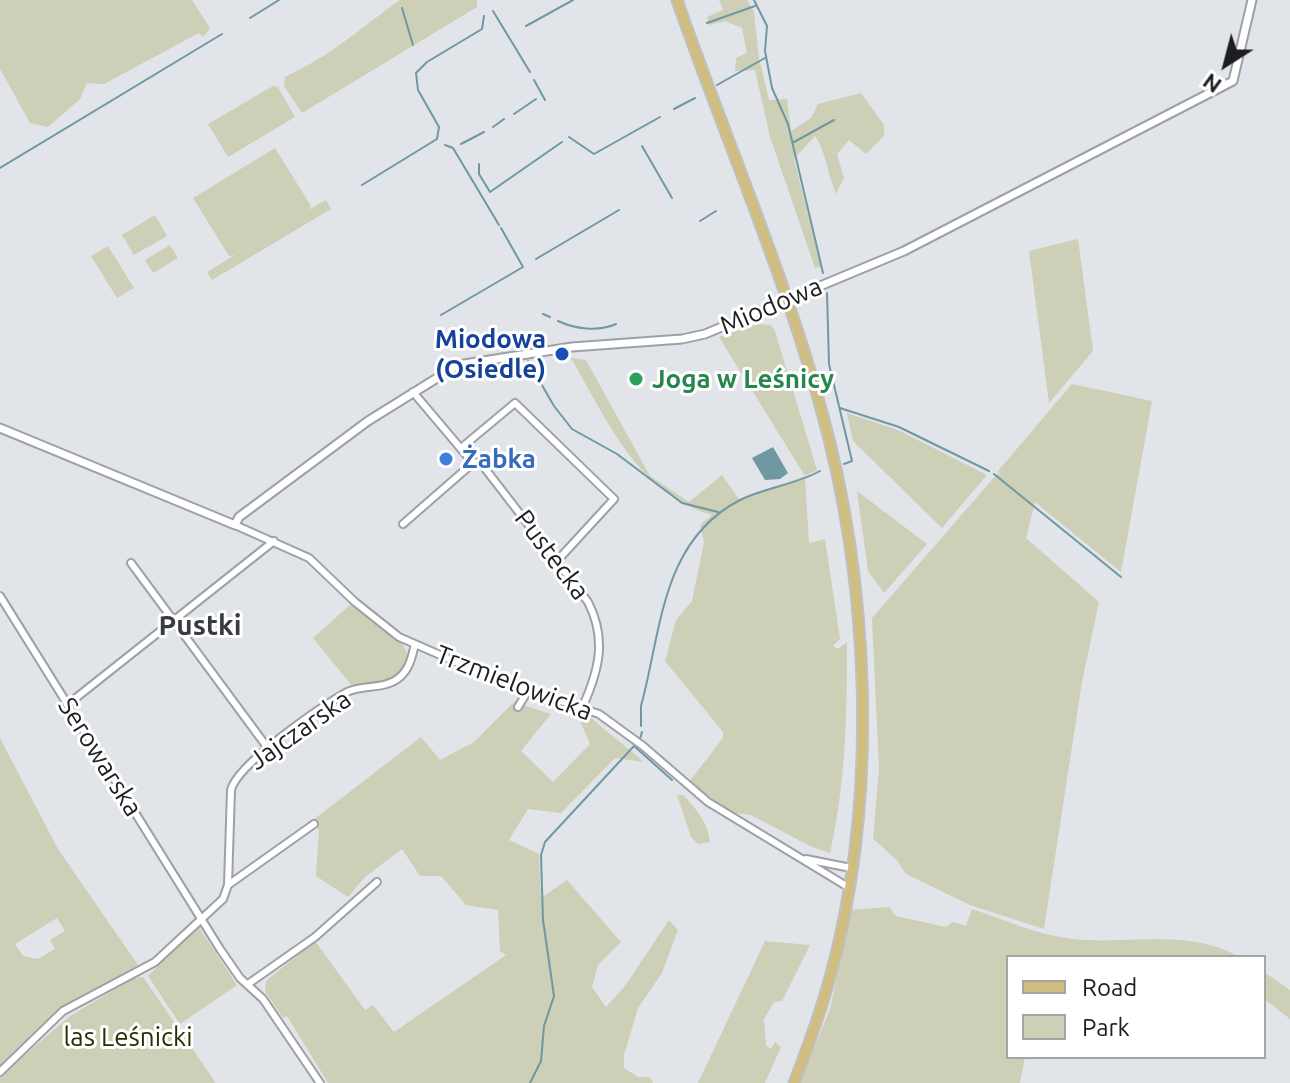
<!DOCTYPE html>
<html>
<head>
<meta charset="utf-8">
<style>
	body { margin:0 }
	#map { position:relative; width:1290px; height:1083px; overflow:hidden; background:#e1e5ea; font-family:Ubuntu,sans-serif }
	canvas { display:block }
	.legend { position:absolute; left:1006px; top:955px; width:260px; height:104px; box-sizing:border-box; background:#fff; border:2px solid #a5a5a6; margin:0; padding:10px 14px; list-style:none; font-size:24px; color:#1d1e20 }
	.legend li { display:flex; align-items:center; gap:16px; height:40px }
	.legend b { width:40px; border:2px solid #a5a5a6 }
	.north { position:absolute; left:1186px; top:24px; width:80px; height:80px; -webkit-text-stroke:6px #fff; paint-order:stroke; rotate:216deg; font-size:22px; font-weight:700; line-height:32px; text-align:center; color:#1d1e20 }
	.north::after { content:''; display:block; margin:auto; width:28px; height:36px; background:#1d1e20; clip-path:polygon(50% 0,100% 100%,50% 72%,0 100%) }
</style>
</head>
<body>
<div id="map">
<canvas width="1290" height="1083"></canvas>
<ul class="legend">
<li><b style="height:10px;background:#d0be80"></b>Road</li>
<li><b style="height:22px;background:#cdcfb7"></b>Park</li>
</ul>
<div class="north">N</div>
</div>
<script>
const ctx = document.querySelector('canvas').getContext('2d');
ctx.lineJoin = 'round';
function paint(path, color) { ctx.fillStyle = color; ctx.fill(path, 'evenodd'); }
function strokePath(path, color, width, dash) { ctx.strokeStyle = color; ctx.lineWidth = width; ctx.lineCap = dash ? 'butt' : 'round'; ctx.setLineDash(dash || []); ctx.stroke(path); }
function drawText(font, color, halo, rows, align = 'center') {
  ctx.font = font + ' Ubuntu,sans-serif'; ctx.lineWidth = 6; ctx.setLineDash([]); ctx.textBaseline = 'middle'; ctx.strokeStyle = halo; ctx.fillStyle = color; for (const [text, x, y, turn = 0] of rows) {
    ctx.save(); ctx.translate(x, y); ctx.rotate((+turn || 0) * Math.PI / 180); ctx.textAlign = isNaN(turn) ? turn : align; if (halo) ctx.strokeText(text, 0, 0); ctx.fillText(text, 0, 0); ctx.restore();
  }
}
paint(new Path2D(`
	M0 0H192L210 28 203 37 199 33 104 84 87 83 80 99 48 127 30 123 0 69Z
	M400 0H477V7L302 113 284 86 285 77C332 55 358 30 400 0Z
	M719 0H747L754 12 759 58 769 100 787 99 791 131 811 118 818 104 861 93 884 125V136L866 154 849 140 837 154 844 178 836 194C828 175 825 149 815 136L794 159 821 267 815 268 770 137 755 70 735 71 736 58 747 53 742 28 725 21 709 25 707 17 723 10Z
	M273 86 278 87 295 117 228 157 208 124Z
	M275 148 311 206 308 210 326 200 331 209 212 280 207 272 235 255 229 256 193 198Z
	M155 215 167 236 134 255 122 235Z
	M1078 239 1093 351 1049 403 1029 251Z
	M170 245 178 258 153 273 145 260Z
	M108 246 134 288 117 298 91 256Z
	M758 324 771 325 775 331 817 470 805 476 809 543 825 539 840 639 833 646 838 649 847 642C847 713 846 783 830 853L812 847 751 815 733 813 689 782 723 738V732L665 661 676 620 692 601 704 542 700 525 712 515C637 493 607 420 571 358L586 360 650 476 689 502 722 475 739 499 805 476 719 337Z
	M1072 384 1152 401 1121 572 1035 502 1026 538 1099 602 1082 682 1044 929 970 905 906 874 896 859 873 839 879 769 872 618 997 474 1000 475 998 471Z
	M847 413 898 430 987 475 942 528 853 441Z
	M857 491 927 544 884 593 868 571Z
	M350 605C366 617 411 638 408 661L402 671 388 680 353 687 313 638Z
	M514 702 551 714 521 751 553 782 590 744 581 723 585 713 644 762 615 758 561 813 528 809 509 840 539 854 541 898 567 880 621 942 598 965 592 987 606 1007 625 986 669 920 678 930 662 973 638 1008 624 1055V1068L638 1077H650L653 1083H328L287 1016 283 1018 265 991 266 981 315 941 365 1010 373 1005 394 1032 506 955 500 951 498 910 466 905 441 876H420L402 849 365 877 348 897 316 876 319 830 313 820 421 737 440 760 474 742Z
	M0 738 58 849 138 965 60 1011 0 1069ZM57 918 65 931 50 940 55 949 38 959 23 956 15 944Z
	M677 795H683C696 808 709 825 710 842L698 844 691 837Z
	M889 907 896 916 946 927 953 922 966 926 972 909C1005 920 1038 935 1073 939 1127 945 1189 928 1239 957H1008V1057H1025L1020 1083H800L830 1009 852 910Z
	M198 926 237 985 180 1024 148 976Z
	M765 941 810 945 782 1001 774 1002 764 1019 766 1046 771 1049 775 1042 781 1047 765 1083H698Z
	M1264 972 1290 990V1019L1264 999Z
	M143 977 216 1083H0V1076L70 1016 134 978Z`), '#cdcfb7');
paint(new Path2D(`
	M773 447 788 473 780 479 765 480 752 458Z`), '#6f98a3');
strokePath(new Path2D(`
	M754 0 767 26 765 51 772 88 788 124 823 273
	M402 8 413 45
	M493 11 530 72
	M250 18 279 0
	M707 23 755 6
	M526 26 573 0
	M534 80 545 100
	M717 85 765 58
	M674 109 695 98
	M514 114 536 99
	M493 127 504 119
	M569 137 594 154 660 117
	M794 142 834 120
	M461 144 484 132
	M445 145 453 148 499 225
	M642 146 672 198
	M479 164V174L490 192 562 142
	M0 168 222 34
	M362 185 437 139 439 127 418 90 416 73 427 62 482 29 484 16
	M700 221 716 211
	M536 259 619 210
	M827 293 829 364 852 461 844 464
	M543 314 550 317
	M441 315 523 267 501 228
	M558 321C575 329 598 332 616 324
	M534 333 535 343
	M528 361 554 406 572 429 617 454 682 503 718 512
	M840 408 899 427 989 471
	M994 474 1121 577
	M641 726V706C662 629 661 541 740 500 766 487 795 485 820 471
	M640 739 642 732
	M530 1083 541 1061 544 1026 554 996 543 920 541 855 545 842 634 746 672 780`), '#6f98a3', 2);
const minor = new Path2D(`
	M413 392 473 463 480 462 588 602C607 639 599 670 583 706
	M461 448 515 403 614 499 556 562
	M403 524 473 463
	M235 525 309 558 355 602 399 637 495 679 599 714 643 746 708 802 848 887
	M131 563 267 747
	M0 596 220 949 240 978 263 999 320 1083
	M67 705 274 541
	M518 707 529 689
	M806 859 851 868
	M228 885 314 824
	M248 984 315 937 377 882
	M0 1072 63 1011 155 962 223 899 228 885 231 790C237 764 322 706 347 692 364 684 385 690 400 677 410 668 412 656 415 644`);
const tertiary = new Path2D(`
	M0 428 235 525 239 517 368 421 458 365 572 347 682 339 705 334 904 251 1233 81 1252 0`);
const primary = new Path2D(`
	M677 0C724 135 782 268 820 405 870 582 879 796 831 974 821 1011 808 1047 794 1083`);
strokePath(minor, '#9da1a6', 10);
strokePath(tertiary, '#9da1a6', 11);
strokePath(primary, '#c0c0c1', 13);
strokePath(minor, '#fff', 6);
strokePath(tertiary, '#fff', 7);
strokePath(primary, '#d0be80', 9);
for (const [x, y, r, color] of [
	[562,354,8,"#1a4fb4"],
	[636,379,8,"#2e9e5b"],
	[446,459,8,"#3f7fe0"]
]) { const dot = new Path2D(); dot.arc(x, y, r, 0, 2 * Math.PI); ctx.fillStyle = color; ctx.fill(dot); strokePath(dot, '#fff', 3); }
drawText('26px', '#1d1e20', '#fff', [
	["Miodowa",771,306,-23],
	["Pustecka",552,555,53],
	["Trzmielowicka",514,683,21],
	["Jajczarska",300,730,-35],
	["Serowarska",100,757,58]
]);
drawText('bold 26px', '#164399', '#fff', [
	["Miodowa",546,339],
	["(Osiedle)",546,369]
], 'right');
drawText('bold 26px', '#27864d', '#fff', [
	["Joga w Leśnicy",652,379]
], 'left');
drawText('bold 26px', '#366cbe', '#fff', [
	["Żabka",462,459]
], 'left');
drawText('26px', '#2c2d01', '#fff', [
	["las Leśnicki",128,1037]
]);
drawText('bold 28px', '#383b3f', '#fff', [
	["Pustki",200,626]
]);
</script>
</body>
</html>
